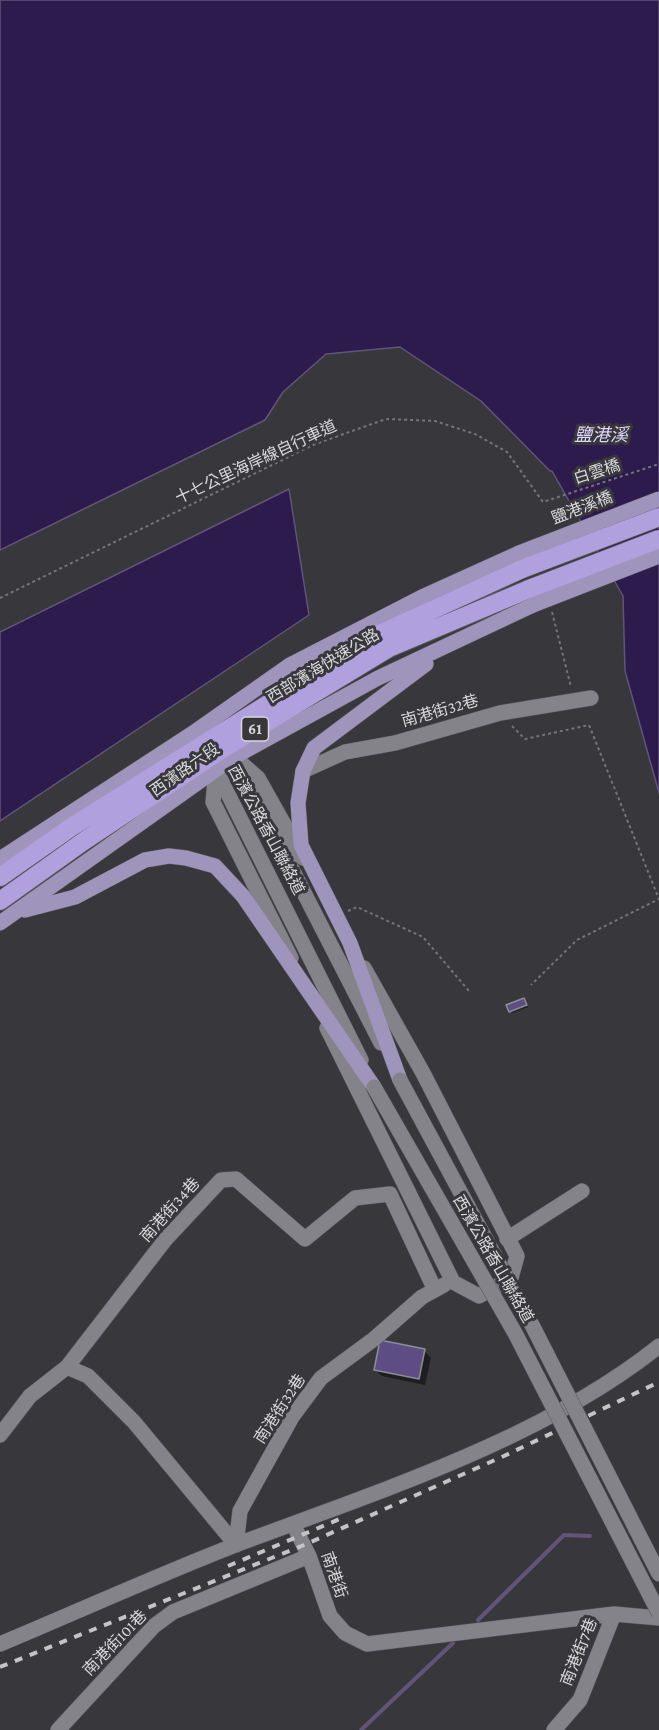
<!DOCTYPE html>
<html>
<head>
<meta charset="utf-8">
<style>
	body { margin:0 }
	canvas { display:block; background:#38373c }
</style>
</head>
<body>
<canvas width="659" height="1730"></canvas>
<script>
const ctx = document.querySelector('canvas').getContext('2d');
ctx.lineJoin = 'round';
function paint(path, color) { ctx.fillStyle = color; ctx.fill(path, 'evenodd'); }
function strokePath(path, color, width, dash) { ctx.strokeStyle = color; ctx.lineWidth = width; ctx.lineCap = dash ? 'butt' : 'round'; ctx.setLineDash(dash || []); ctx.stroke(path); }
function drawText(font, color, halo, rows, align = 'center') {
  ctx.font = font + ' "Crimson Pro","Noto Sans TC",serif'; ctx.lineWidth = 6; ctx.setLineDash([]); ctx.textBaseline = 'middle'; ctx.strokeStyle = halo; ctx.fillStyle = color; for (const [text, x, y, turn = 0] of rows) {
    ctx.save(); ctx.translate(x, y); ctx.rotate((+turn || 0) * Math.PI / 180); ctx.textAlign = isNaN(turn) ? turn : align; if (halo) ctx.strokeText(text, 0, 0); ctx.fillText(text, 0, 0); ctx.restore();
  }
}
const water = new Path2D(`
	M0 0H659V793L625 671 623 596 552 471H550L481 401 400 347 326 354 283 392 265 420 0 550Z
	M289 489 309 615 0 821V632Z`);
paint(water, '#2d1b4e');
strokePath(water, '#615479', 1.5);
paint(new Path2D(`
	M524 1000 528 1007 512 1013 508 1006Z
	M424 1351 431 1358 425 1385 382 1376 375 1370Z`), '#0007');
strokePath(new Path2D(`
	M478 1620 564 1535 590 1536
	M361 1730 453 1643`), '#615479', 4);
const building = new Path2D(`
	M524 998 527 1005 509 1012 506 1005Z
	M380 1340 425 1349 419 1379 374 1370Z`);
paint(building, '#5e4d85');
strokePath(building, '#8e8d93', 1.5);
const minor = new Path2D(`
	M234 757 258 778 303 858
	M239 766 381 1043
	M216 770 213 802 291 958
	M216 770 361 1060
	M303 771 345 752 395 743 500 713 591 698
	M327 1028 453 1282 479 1296 511 1278 517 1256 423 1073 364 968
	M507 1239 582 1191
	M67 1367 165 1240 221 1180 236 1179 305 1239 355 1198 390 1194 434 1288
	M0 1435 30 1396 67 1367 88 1376 134 1422 236 1545
	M293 1524 309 1556 330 1616 345 1633 367 1644 614 1614 659 1618
	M236 1545 240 1511 292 1417 321 1378 374 1339 422 1297 444 1285
	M0 1644C79 1611 158 1575 238 1544 377 1492 543 1439 659 1346
	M58 1730 154 1626 173 1612 309 1556
	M554 1730 580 1700 614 1614`);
const major = new Path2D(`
	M0 859 196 731 290 665 424 596 519 553
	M25 910 75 897 145 860 169 856 186 858 215 866 243 896 374 1087
	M0 923 234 757 378 678 533 605
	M400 1080 350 943 301 845 298 803 303 771 314 748 426 664`);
const highway = new Path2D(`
	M0 877 73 826 380 634 522 569
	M0 901 84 841 224 748 389 648 529 589`);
strokePath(minor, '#57565a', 16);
strokePath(major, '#57565a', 16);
strokePath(highway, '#57565a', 20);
strokePath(new Path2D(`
	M0 598 313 445 386 419 435 421 475 434 507 452 543 502 659 464
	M552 612 571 687
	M512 726 525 739 589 725 659 899 577 940 531 985
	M348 911 357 907 423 937 469 991`), '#757478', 2, [3, 3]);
strokePath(minor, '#85838a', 15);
strokePath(major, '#9f94bc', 15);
strokePath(highway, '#b1a0de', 18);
strokePath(new Path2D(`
	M228 1566 342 1518
	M0 1667 304 1545 504 1456 659 1382`), '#c4c3c7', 4, [8, 8]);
const minorBridge = new Path2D(`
	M400 1080 532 1325 659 1574
	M374 1087 515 1333 659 1613`);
const majorBridge = new Path2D(`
	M519 553 659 499
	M533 605 659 556`);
const highwayBridge = new Path2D(`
	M522 569 659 517
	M529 589 659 539`);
strokePath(minorBridge, '#57565a', 16, []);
strokePath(majorBridge, '#57565a', 16, []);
strokePath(highwayBridge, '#57565a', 20, []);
strokePath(minorBridge, '#85838a', 15);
strokePath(majorBridge, '#9f94bc', 15);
strokePath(highwayBridge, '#b1a0de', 18);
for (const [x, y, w] of [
	[255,729,27]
]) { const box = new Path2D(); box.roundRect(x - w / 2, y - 12, w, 24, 4.5); ctx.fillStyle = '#38373c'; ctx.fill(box); strokePath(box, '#d9d8dc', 1.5); }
drawText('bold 15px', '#d9d8dc', null, [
	["61",255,729]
]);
drawText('16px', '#d9d8dc', '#38373c', [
	["十七公里海岸線自行車道",256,462,-25],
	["白雲橋",597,472,-18],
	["鹽港溪橋",582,508,-21],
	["西部濱海快速公路",323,666,-31],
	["南港街32巷",440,711,-16],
	["西濱路六段",185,770,-35],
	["西濱公路香山聯絡道",266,830,62],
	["南港街34巷",170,1210,-48],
	["西濱公路香山聯絡道",493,1259,60],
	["南港街32巷",280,1409,-57],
	["南港街",334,1575,71],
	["南港街101巷",115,1643,-46],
	["南港街7巷",579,1652,-68]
]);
drawText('italic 18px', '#ded5f8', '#38373c', [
	["鹽港溪",601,435]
]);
</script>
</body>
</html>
